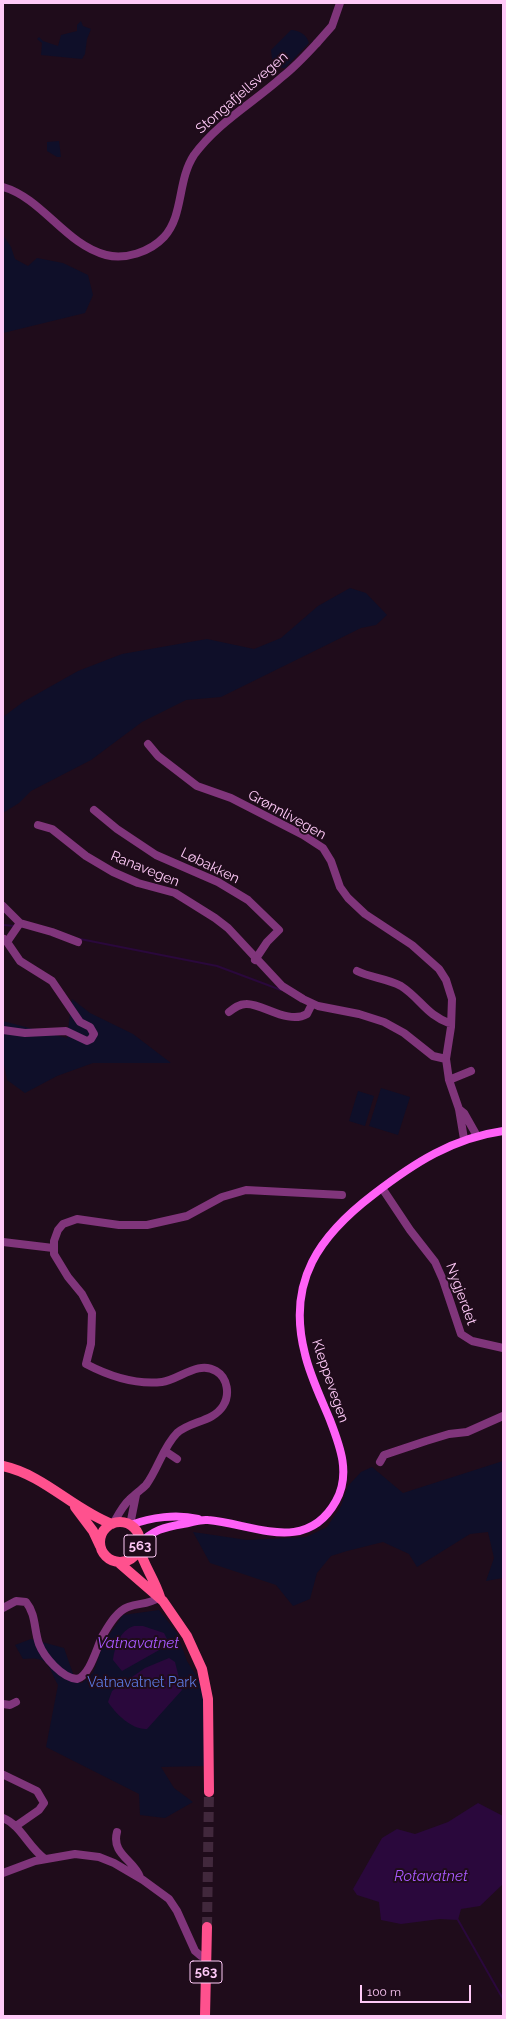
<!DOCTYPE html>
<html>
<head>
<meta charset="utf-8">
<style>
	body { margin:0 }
	#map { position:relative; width:506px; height:2019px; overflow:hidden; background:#1f0c1b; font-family:Raleway,sans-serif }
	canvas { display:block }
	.frame { position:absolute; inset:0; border:4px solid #ffcaf8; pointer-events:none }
	.scale { position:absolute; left:360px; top:1985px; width:111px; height:18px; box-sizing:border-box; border:2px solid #ffcaf8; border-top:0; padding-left:5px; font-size:12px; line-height:14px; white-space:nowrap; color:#ffcaf8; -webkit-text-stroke:3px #1f0c1b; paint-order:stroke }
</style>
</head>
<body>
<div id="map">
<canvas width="506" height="2019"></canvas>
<div class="frame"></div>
<div class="scale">100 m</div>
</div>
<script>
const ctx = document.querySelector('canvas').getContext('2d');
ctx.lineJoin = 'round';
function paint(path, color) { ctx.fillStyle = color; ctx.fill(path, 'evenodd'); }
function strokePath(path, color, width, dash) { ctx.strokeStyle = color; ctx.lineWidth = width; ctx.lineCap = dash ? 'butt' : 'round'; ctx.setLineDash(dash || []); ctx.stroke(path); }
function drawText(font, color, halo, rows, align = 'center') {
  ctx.font = font + ' Raleway,sans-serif'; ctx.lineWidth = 4; ctx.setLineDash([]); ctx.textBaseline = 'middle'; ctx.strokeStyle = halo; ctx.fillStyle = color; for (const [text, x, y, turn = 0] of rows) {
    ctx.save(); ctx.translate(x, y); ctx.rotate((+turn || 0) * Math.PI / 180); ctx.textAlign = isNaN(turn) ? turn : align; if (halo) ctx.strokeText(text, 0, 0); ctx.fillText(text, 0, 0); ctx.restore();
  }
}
paint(new Path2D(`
	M81 21 83 26 91 29 87 39 85 54 82 59 41 55 42 43 37 39 39 37 43 41 58 46 61 35 77 31V25Z
	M291 30C299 30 307 35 309 43L285 68H281L272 59 271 50Z
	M59 141 61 157H57L47 151V142Z
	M3 235 11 247 15 259 28 266 37 258 63 263 88 275 93 295 85 313 3 333Z
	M350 588 366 593 387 615 376 625 361 628 221 697 186 700 142 722 91 760 31 791 19 803 3 813V717L23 702 78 671 122 654 207 639 254 649 281 638 318 606Z
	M72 999 90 1013 133 1034 171 1063H93L57 1076 25 1093 7 1080 3 1059V1021L67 1038Z
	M381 1088 410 1097 398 1135 369 1126Z
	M358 1091 374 1096 365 1126 349 1121Z
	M503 1461V1578L486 1581 494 1558 488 1532 470 1534 417 1567 409 1554 383 1542 347 1551 331 1556 317 1573 310 1599 293 1606 276 1585 210 1563 193 1532 247 1540 306 1537 327 1527 341 1506 348 1486 361 1472 372 1467 403 1493Z
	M159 1610 177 1633 187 1661 202 1685 205 1711V1766L161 1767 174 1788 193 1802 165 1818 140 1815 139 1794 46 1747 58 1685C47 1664 49 1656 23 1659L15 1645 31 1639 64 1648 76 1682 82 1683 93 1673 104 1642 123 1615Z`), '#0f0f29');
paint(new Path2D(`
	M134 1626H143L164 1633 168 1641V1645L122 1671 113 1660C115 1647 119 1631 134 1626Z
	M169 1658 175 1662 182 1690 147 1729C132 1730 116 1714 108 1702L112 1691 145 1668Z
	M478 1803 503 1816V1884L480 1906 461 1909 458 1920 440 1919 401 1924 381 1920 379 1902 357 1895 353 1889 382 1838 397 1829 415 1834 448 1822Z`), '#2a083c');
strokePath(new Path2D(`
	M3 925 15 926
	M80 939 217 966 281 990
	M458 1920 503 1999`), '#2a083c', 2);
strokePath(new Path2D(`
	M207 1927 209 1792`), '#41283c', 10, [10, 5]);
strokePath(new Path2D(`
	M317 43 332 26 340 3
	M148 744 158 756 197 786 231 798 303 835 323 848 331 861 340 887 348 898 365 914 412 945 439 969 446 980 452 999 451 1027 446 1059 449 1080 459 1109 464 1139
	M94 810 117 829 156 855 218 882 248 900 279 930 267 942 255 960
	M38 825 52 829 86 856 113 872 138 883 175 893 215 918 228 928 282 986 303 999 318 1006 359 1014 384 1022 404 1033 433 1056 446 1059
	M3 906 20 923 7 942 4 939
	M20 923 52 932 78 942
	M357 971C371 978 387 978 401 986 421 999 426 1015 451 1024
	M229 1012C234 1008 239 1004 246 1004 262 1003 288 1025 307 1014L312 1004
	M3 1030 25 1033 66 1031 87 1041 91 1039 94 1034 90 1027 80 1022 52 981 20 961 7 942
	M449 1080 471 1071
	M459 1109 464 1113 477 1136
	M382 1188 410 1230 435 1262 443 1280 461 1334 472 1341 503 1348
	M3 1242 53 1248
	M165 1451 177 1459
	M380 1462 384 1455 426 1441 449 1434 467 1432 503 1416
	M113 1524C118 1515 123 1505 130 1499 135 1494 141 1490 146 1485 158 1469 163 1447 177 1433 190 1421 213 1422 223 1406 230 1395 228 1378 216 1371 198 1360 179 1380 162 1382 136 1385 109 1376 86 1364L91 1344 92 1313 82 1294 68 1277 54 1254V1241L58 1230 63 1224 77 1219 119 1225H147L187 1216 222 1197 246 1190 342 1195
	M130 1525 136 1495
	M3 1608 16 1601 26 1602C36 1614 34 1630 39 1644 44 1657 62 1678 77 1679 90 1676 97 1646 103 1635 109 1625 117 1611 128 1607 140 1602 146 1606 160 1597
	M3 1704 10 1705 16 1702
	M4 1775 37 1791 44 1803 39 1810 16 1826
	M3 1818C21 1825 28 1847 45 1859
	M117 1832C111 1854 134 1860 140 1877
	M3 1873 35 1861 75 1854 99 1857 114 1863 143 1880 169 1899 177 1911 195 1951 201 1956H206`), '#80357b', 8);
strokePath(new Path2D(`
	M3 187C42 198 66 245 106 255 125 260 150 252 164 237 184 215 177 181 194 155 217 123 253 103 282 77 295 67 306 55 317 43`), '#80357b', 8);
strokePath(new Path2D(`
	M131 1525C151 1517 177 1514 198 1519
	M140 1544C152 1530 165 1527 183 1524 192 1523 199 1519 208 1520 254 1524 306 1555 336 1501 351 1474 340 1446 330 1420 321 1398 310 1376 305 1354 286 1281 320 1235 374 1194 414 1163 453 1138 503 1131`), '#ff61f7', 8);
strokePath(new Path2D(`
	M3 1466C44 1475 73 1509 112 1524
	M75 1507 93 1531 100 1546
	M100 1542a20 20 0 1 1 40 0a20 20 0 1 1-40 0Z
	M139 1548C144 1566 155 1580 160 1597
	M118 1562 163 1601 187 1636 202 1669 208 1699 209 1792
	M205 2016 207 1927`), '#ff518e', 10);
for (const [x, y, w] of [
	[140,1546,32],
	[206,1972,32]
]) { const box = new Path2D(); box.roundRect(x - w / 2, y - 11, w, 22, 3); ctx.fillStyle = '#1f0c1b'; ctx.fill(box); strokePath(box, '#ffcaf8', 1); }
drawText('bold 13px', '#ffcaf8', null, [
	["563",140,1546],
	["563",206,1972]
]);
drawText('14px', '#ffcaf8', '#1f0c1b', [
	["Stongafjellsvegen",242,93,-41],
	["Grønnlivegen",287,815,29],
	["Løbakken",210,866,26],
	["Ranavegen",145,869,22],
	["Nygjerdet",461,1294,70],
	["Kleppevegen",330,1381,71]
]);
drawText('14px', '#5c7ae2', '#1f0c1b', [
	["Vatnavatnet Park",142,1683]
]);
drawText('italic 15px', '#a958ff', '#1f0c1b', [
	["Vatnavatnet",138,1643],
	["Rotavatnet",431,1876]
]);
</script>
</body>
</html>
